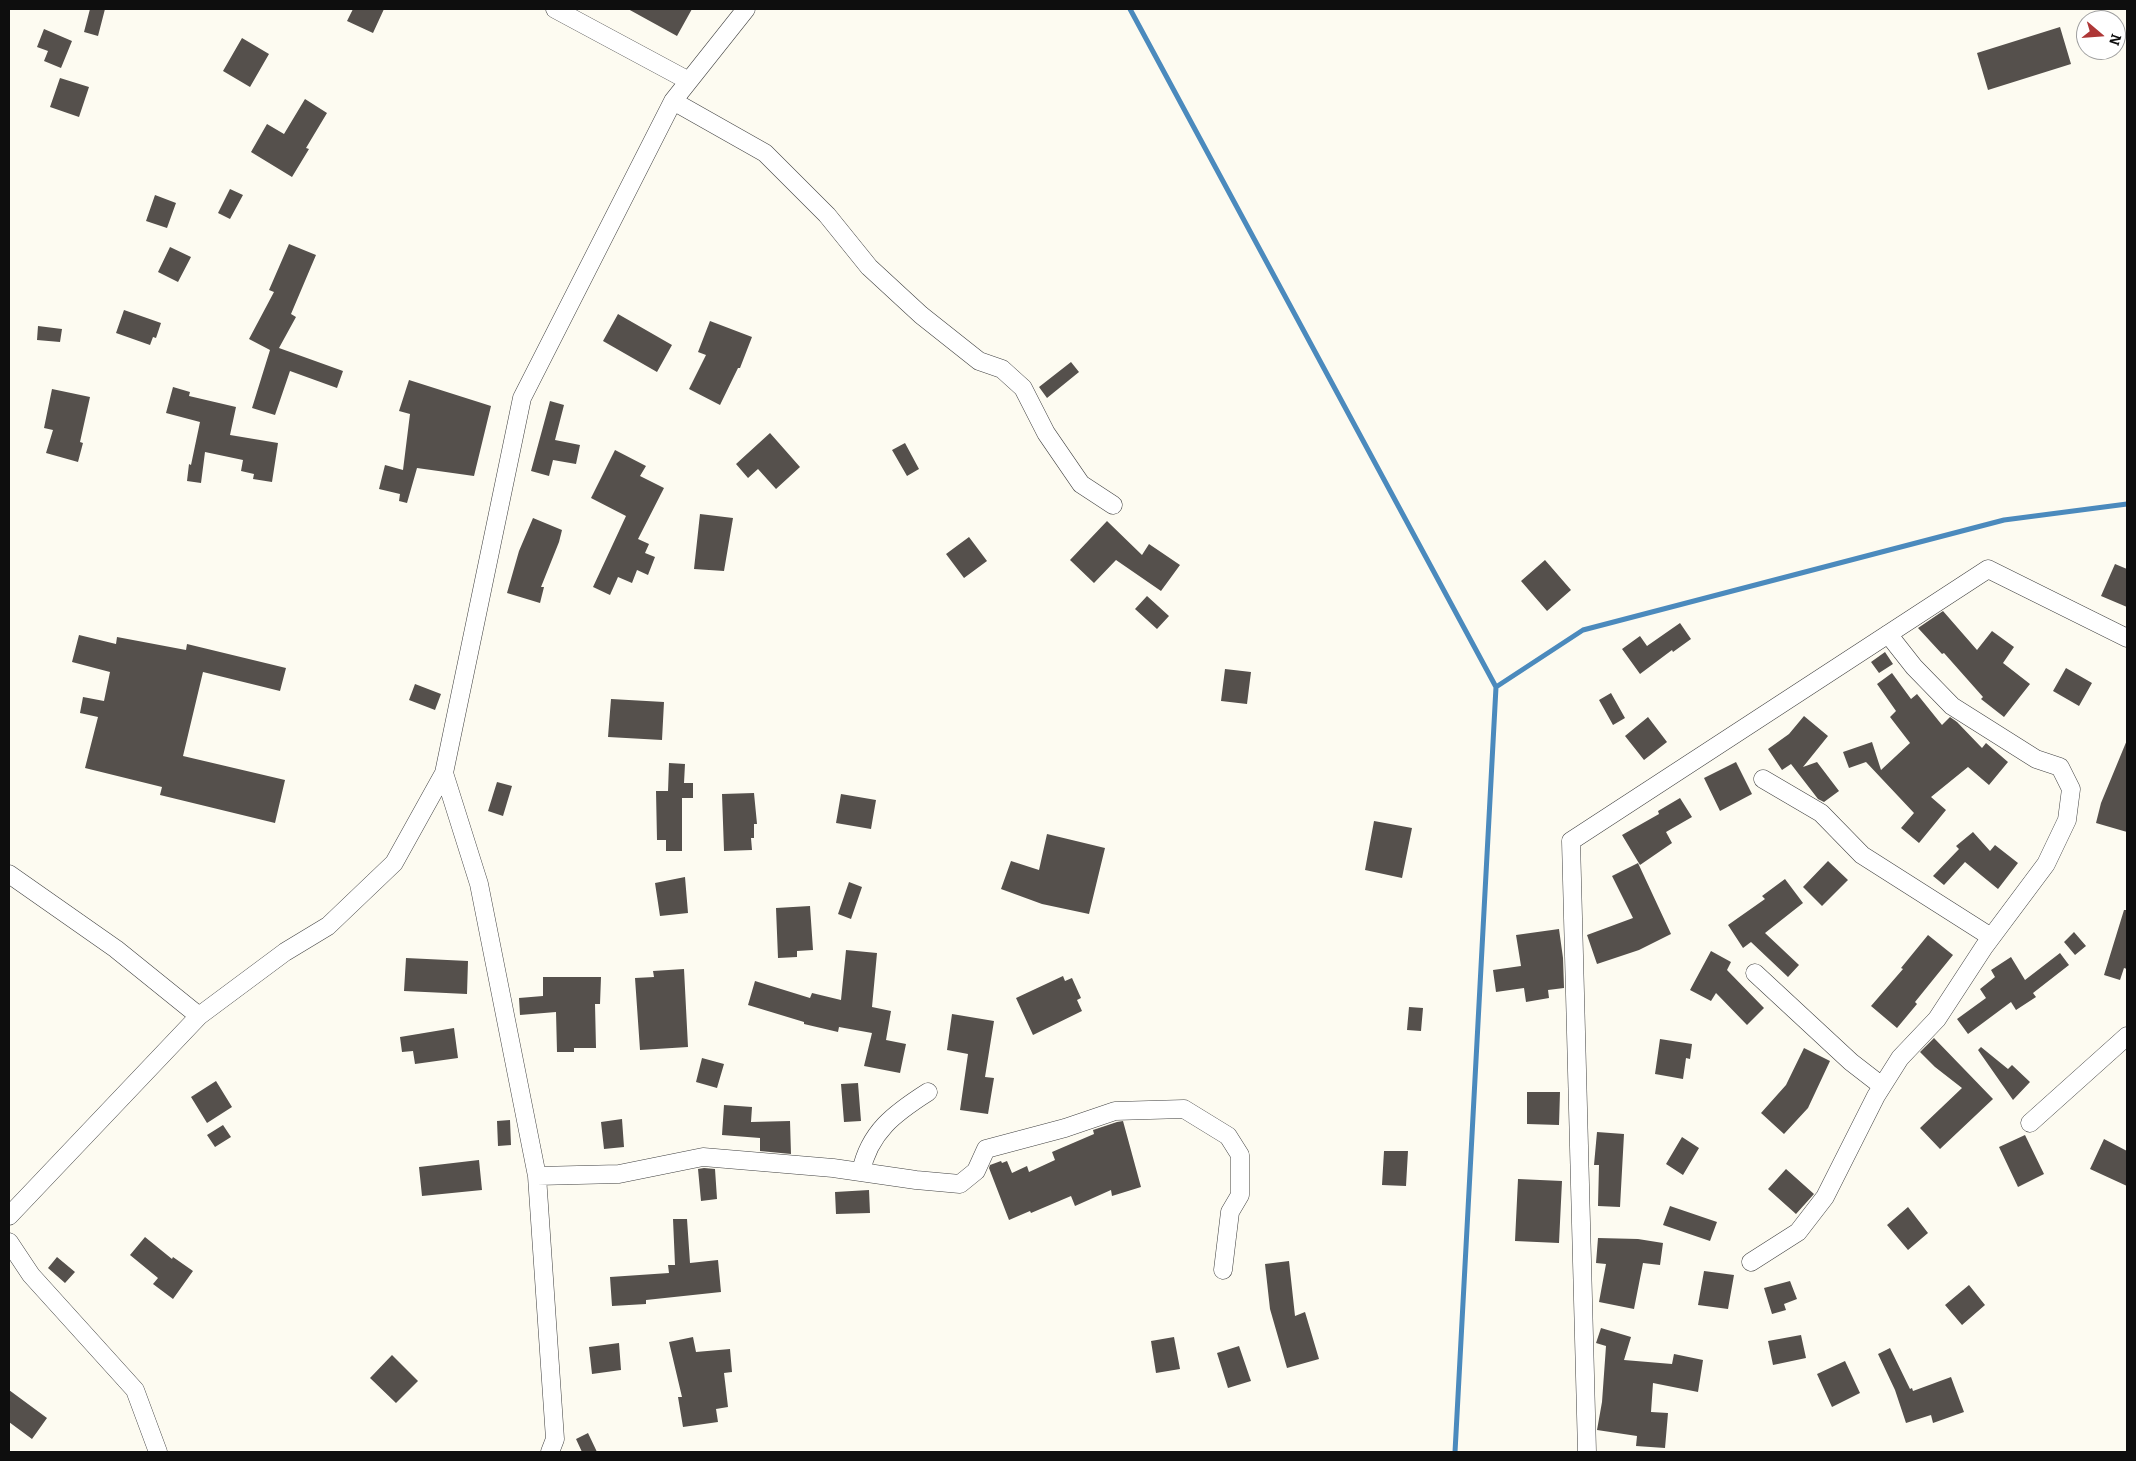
<!DOCTYPE html>
<html>
<head>
<meta charset="utf-8">
<style>
	body { margin:0 }
	#map { position:relative; width:2136px; height:1461px; overflow:hidden; background:#fdfbf1; font-family:Bitter,serif }
	canvas { display:block }
	.frame { position:absolute; inset:0; border:10px solid #0e0e0e; pointer-events:none }
	.north { position:absolute; left:2076px; top:10px; width:50px; height:50px; box-sizing:border-box; background:#fff; border:1px solid #9f9f9f; border-radius:50%; rotate:108deg; font-size:14px; font-weight:700; line-height:20px; text-align:center; color:#0e0e0e }
	.north::after { content:''; display:block; margin:auto; width:18px; height:22px; background:#ae3737; clip-path:polygon(50% 0,100% 100%,50% 72%,0 100%) }
</style>
</head>
<body>
<div id="map">
<canvas width="2136" height="1461"></canvas>
<div class="frame"></div>
<div class="north">N</div>
</div>
<script>
const ctx = document.querySelector('canvas').getContext('2d');
ctx.lineJoin = 'round';
function strokePath(path, color, width, dash) { ctx.strokeStyle = color; ctx.lineWidth = width; ctx.lineCap = dash ? 'butt' : 'round'; ctx.setLineDash(dash || []); ctx.stroke(path); }
function paint(path, color) { ctx.fillStyle = color; ctx.fill(path, 'evenodd'); }
strokePath(new Path2D(`
	M1130 9 1496 687 1455 1452
	M1496 687 1583 630 2004 520 2127 504`), '#4b8abd', 5);
paint(new Path2D(`
	M90 9H105L98 36 84 32Z
	M353 9H384L373 33 347 21Z
	M628 9H692L677 36Z
	M2060 27 2071 64 1988 90 1977 53Z
	M44 29 72 41 61 68 44 61 48 51 37 47Z
	M242 38 269 54 250 87 223 71Z
	M60 78 89 87 79 117 50 107Z
	M305 99 327 113 306 148 309 149 292 177 251 152 267 124 284 134Z
	M230 189 243 195 230 219 218 213Z
	M155 195 176 203 167 228 146 221Z
	M289 244 316 255 291 314 296 317 279 348 343 371 337 388 290 371 275 415 252 408 270 350 249 339 274 292 269 290Z
	M170 247 191 257 178 282 158 272Z
	M124 310 161 323 156 338 153 337 150 345 116 333Z
	M618 314 672 345 657 372 603 341Z
	M710 321 752 337 740 368H738L720 405 689 389 706 355 698 352Z
	M38 326 62 329 60 342 37 340Z
	M1071 362 1079 372 1047 398 1039 387Z
	M409 380 491 406 474 476 417 468 407 503 399 501 400 494 379 489 385 465 403 470 410 414 399 411Z
	M173 387 190 392 189 396 236 407 230 435 278 443 272 482 253 479 254 474 241 471 243 460 205 452 201 483 187 481 189 464 191 465 200 422 166 413Z
	M52 389 90 397 80 442 83 443 78 462 46 453 53 430 44 428Z
	M550 401 564 405 555 440 580 445 576 464 553 460 549 476 531 471Z
	M770 433 800 467 776 489 758 469 748 478 736 464Z
	M905 443 919 469 907 476 892 450Z
	M615 450 646 466 640 476 664 488 638 539 649 544 645 553 655 557 648 575 637 570 632 583 618 577 610 595 593 587 626 516 591 498Z
	M700 514 733 518 724 571 694 569Z
	M533 518 562 530 559 542 541 587H544L540 603 507 593 519 551Z
	M1107 521 1142 555 1149 544 1180 565 1161 591 1116 560 1094 583 1070 560Z
	M969 537 987 561 964 578 946 554Z
	M1545 560 1571 590 1547 611 1521 581Z
	M2115 564 2127 569V607L2101 596Z
	M1147 596 1169 616 1157 629 1135 609Z
	M1943 611 1977 650 1992 631 2014 647 2003 663 2030 684 2004 717 1981 699 1983 697 1944 653 1942 654 1918 628Z
	M1680 623 1691 639 1673 652 1672 650 1640 674 1622 649 1640 636 1647 646Z
	M79 635 116 644 117 637 186 650 187 644 286 668 280 691 203 672 183 756 285 780 275 823 160 795 162 787 85 768 98 717 80 713 83 697 104 701 110 672 72 662Z
	M1885 652 1893 664 1879 673 1871 662Z
	M2066 668 2092 683 2079 706 2053 691Z
	M1225 669 1251 672 1247 704 1221 701Z
	M1892 673 1911 699 1917 694 1942 725 1950 717 1957 722 1982 748 1986 743 2008 762 1989 785 1968 767 1931 797 1946 810 1919 843 1901 828 1914 813 1866 762 1849 768 1843 752 1872 742 1881 770 1910 743 1890 717 1896 711 1877 684Z
	M415 684 441 694 435 710 409 700Z
	M1611 693 1625 718 1613 725 1599 700Z
	M611 699 664 702 662 740 608 737Z
	M1804 716 1828 736 1803 767 1817 762 1839 791 1824 802 1818 799 1791 764 1782 770 1768 749 1789 734Z
	M1648 717 1667 742 1644 760 1625 736Z
	M2127 740V832L2096 823 2101 803Z
	M1736 762 1752 794 1720 811 1704 778Z
	M669 763 685 764 684 783H693V798H682V851H666V840H657L656 791H668Z
	M497 782 512 786 503 816 488 811Z
	M754 793 757 824H754V838H751L752 850 724 851 722 794Z
	M841 794 876 800 871 829 836 823Z
	M1680 798 1692 817 1666 832 1672 843 1640 865 1622 835 1659 814 1658 811Z
	M1374 821 1412 828 1402 878 1365 870Z
	M1973 832 1990 851 1995 845 2018 863 1998 889 1965 862 1944 885 1933 876 1959 849 1956 846Z
	M1047 834 1105 848 1089 914 1042 904 1001 889 1011 861 1039 870Z
	M1828 861 1848 880 1822 906 1803 887Z
	M1638 863 1671 934 1639 950 1597 964 1587 935 1633 918 1612 876Z
	M685 877 688 913 660 916 655 883Z
	M1785 879 1803 903 1765 933 1799 965 1788 977 1751 942 1743 948 1728 925 1765 899 1762 896Z
	M849 882 862 887 851 919 838 914Z
	M810 906 813 950 797 951V957L778 958 776 908Z
	M2124 910H2127V969L2124 968 2120 980 2104 975Z
	M1559 929 1563 958 1564 988 1548 990 1549 998 1526 1002 1524 988 1496 992 1493 970 1521 966 1516 935Z
	M2074 932 2086 946 2075 955 2064 942Z
	M1928 935 1953 955 1915 1002 1917 1004 1897 1028 1871 1006 1903 969 1901 968Z
	M846 950 877 953 872 1007 891 1011 886 1040 906 1044 900 1073 864 1066 872 1033 839 1027 838 1032 804 1024V1022L748 1005 755 981 810 998 812 993 841 1000Z
	M1711 951 1731 962 1727 970 1764 1008 1747 1025 1716 993 1711 1001 1690 990Z
	M2060 953 2069 965 2033 993 2036 997 2016 1010 2011 1002 1968 1034 1957 1019 1986 998 1980 989 1995 977 1991 970 2011 957 2025 980Z
	M406 958 468 961 467 994 404 991Z
	M684 969 688 1047 640 1050 635 978 654 977 653 971Z
	M1063 976 1065 981 1072 978 1081 998 1077 1000 1082 1011 1033 1035 1016 998Z
	M543 977H601L600 1004H595L596 1048H574V1052H557L556 1012 520 1015 519 998 543 996Z
	M1409 1007 1423 1008 1421 1031 1407 1030Z
	M952 1014 994 1021 985 1077 994 1078 988 1114 960 1110 968 1054 947 1050Z
	M454 1028 458 1058 415 1064 413 1051 402 1052 400 1037Z
	M1934 1038 1993 1099 1940 1149 1920 1128 1962 1088 1935 1067 1920 1052Z
	M1660 1039 1692 1044 1690 1059 1686 1058 1683 1079 1655 1074Z
	M1981 1047 2008 1069 2012 1065 2030 1082 2013 1100 1978 1050Z
	M1804 1048 1830 1061 1808 1108 1784 1134 1761 1113 1786 1085Z
	M702 1058 724 1064 717 1088 696 1082Z
	M216 1081 232 1107 207 1123 191 1097Z
	M858 1083 861 1121 844 1122 841 1084Z
	M1527 1092H1560L1559 1125 1527 1124Z
	M724 1105 752 1107 751 1122 790 1121 791 1154 760 1151V1138L722 1135Z
	M622 1119 624 1147 604 1149 601 1122Z
	M510 1120 511 1145 498 1146 497 1121Z
	M1123 1121 1141 1187 1112 1196 1111 1190 1075 1206 1071 1196 1031 1213 1030 1211 1009 1220 989 1168 990 1165 1001 1161 1002 1163 1007 1161 1012 1173 1027 1166 1029 1172 1055 1160 1052 1152 1094 1134 1093 1130 1117 1122Z
	M223 1125 231 1137 215 1147 207 1135Z
	M1597 1132 1624 1134 1620 1207 1598 1206 1599 1165H1594Z
	M2025 1135 2044 1174 2018 1187 1999 1147Z
	M1682 1137 1699 1148 1683 1175 1666 1164Z
	M2104 1139 2127 1151V1186L2090 1169Z
	M1384 1151H1408L1406 1186 1382 1185Z
	M479 1160 482 1190 422 1196 419 1167Z
	M704 1168 715 1169 717 1199 701 1201 698 1169Z
	M1786 1169 1814 1194 1796 1214 1768 1189Z
	M1518 1179 1562 1181 1559 1243 1515 1241Z
	M869 1190 870 1213 836 1214 835 1192Z
	M1670 1206 1717 1222 1710 1241 1663 1225Z
	M1908 1207 1928 1233 1908 1250 1887 1225Z
	M673 1219H687L690 1263 718 1260 721 1292 646 1300V1304L612 1306 610 1277 669 1273 668 1265H675Z
	M145 1237 172 1259 173 1257 193 1271 173 1299 153 1284 158 1278 130 1255Z
	M1598 1238 1638 1239 1663 1243 1660 1265 1643 1263 1634 1309 1599 1302 1606 1264 1596 1263Z
	M57 1257 75 1272 65 1283 48 1268Z
	M1289 1261 1295 1316 1305 1312 1319 1359 1287 1368 1270 1309 1265 1264Z
	M1704 1271 1734 1275 1728 1309 1698 1305Z
	M1790 1281 1797 1299 1784 1304 1786 1310 1772 1314 1764 1288Z
	M1969 1285 1985 1305 1962 1325 1945 1305Z
	M1601 1328 1631 1337 1624 1360 1672 1364 1674 1354 1703 1360 1698 1392 1653 1383 1651 1412 1668 1413 1665 1448 1636 1446 1637 1436 1597 1430 1602 1402 1606 1346 1596 1343Z
	M1801 1335 1806 1358 1773 1365 1768 1341Z
	M693 1337 696 1352 730 1349 732 1372 724 1373 728 1407 716 1409 718 1422 683 1427 678 1397H682L669 1342Z
	M1174 1337 1180 1369 1156 1373 1151 1341Z
	M619 1343 621 1370 592 1374 589 1347Z
	M1239 1346 1251 1381 1228 1388 1217 1353Z
	M1890 1348 1910 1389 1912 1388 1913 1391 1951 1377 1964 1412 1933 1423 1931 1415 1906 1423 1895 1390 1878 1354Z
	M392 1355 418 1381 396 1403 370 1378Z
	M1845 1361 1860 1393 1832 1407 1817 1374Z
	M9 1390 47 1418 32 1439 9 1422Z
	M588 1433 597 1452H582L576 1439Z`), '#55504c');
const street = new Path2D(`
	M555 9 689 81
	M673 101 765 153 827 215 869 267 921 315 979 361 1002 369 1023 388 1046 433 1081 484 1113 505
	M1763 779 1821 813 1862 855 1991 937
	M9 874 116 949 199 1016
	M1755 973 1851 1062 1882 1086
	M2030 1123 2127 1036
	M861 1172C869 1132 895 1113 928 1092
	M537 1176 619 1174 703 1157 833 1168 916 1180 960 1184 976 1171 986 1149 1065 1128 1115 1111 1184 1109 1228 1136 1240 1155V1195L1230 1212 1223 1270
	M9 1216 199 1016 285 952 328 926 394 863 444 773
	M9 1242 31 1275 135 1390 158 1452
	M1751 1262 1798 1232 1825 1197 1876 1096 1900 1058 1937 1019 1984 947 2046 864 2067 820 2071 789 2060 767 2036 759 1952 706 1914 667 1888 634
	M550 1452 555 1439 537 1176 479 884 444 773 522 398 673 101 746 9
	M1587 1452 1571 841 1988 569 2127 638`);
strokePath(street, '#414141', 19);
strokePath(street, '#fff', 18);
</script>
</body>
</html>
